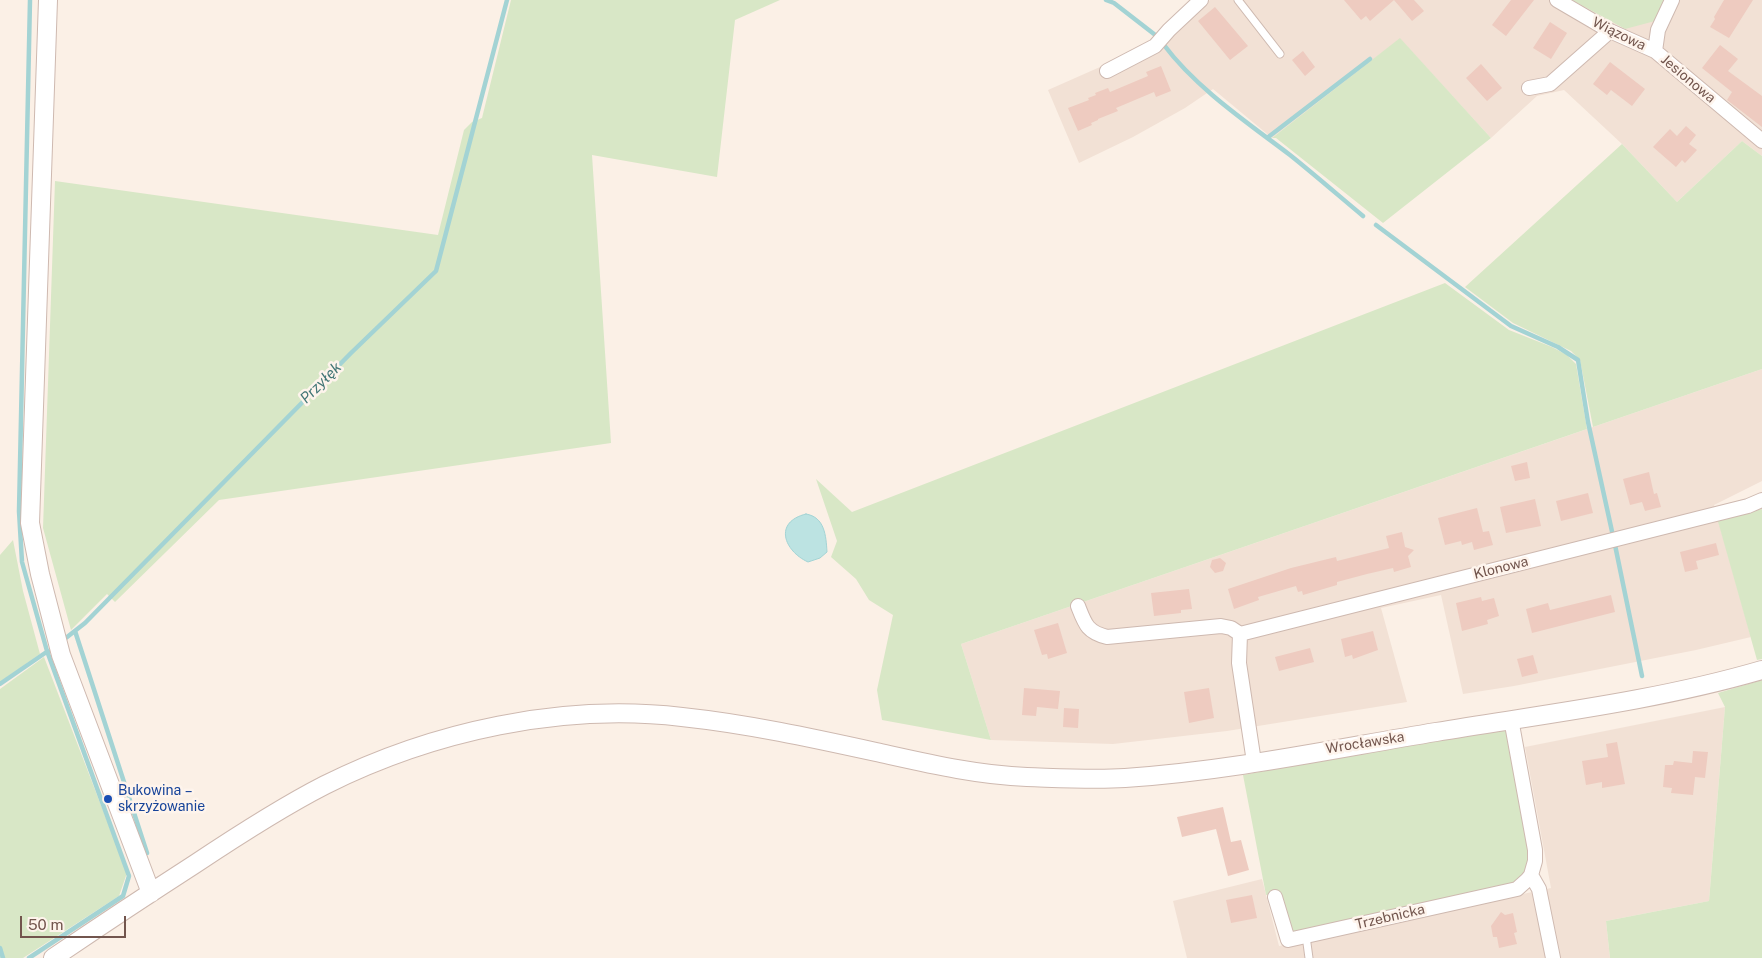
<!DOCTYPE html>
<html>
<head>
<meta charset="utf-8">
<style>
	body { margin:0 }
	#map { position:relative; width:1762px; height:958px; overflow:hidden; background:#fbf0e6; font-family:"Public Sans",sans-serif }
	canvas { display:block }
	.scale { position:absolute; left:20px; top:916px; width:106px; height:22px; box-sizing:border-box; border:2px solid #72554d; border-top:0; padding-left:6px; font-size:15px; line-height:18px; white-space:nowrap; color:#72554d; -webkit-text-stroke:4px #fef4ec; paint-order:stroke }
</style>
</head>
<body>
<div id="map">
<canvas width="1762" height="958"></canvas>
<div class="scale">50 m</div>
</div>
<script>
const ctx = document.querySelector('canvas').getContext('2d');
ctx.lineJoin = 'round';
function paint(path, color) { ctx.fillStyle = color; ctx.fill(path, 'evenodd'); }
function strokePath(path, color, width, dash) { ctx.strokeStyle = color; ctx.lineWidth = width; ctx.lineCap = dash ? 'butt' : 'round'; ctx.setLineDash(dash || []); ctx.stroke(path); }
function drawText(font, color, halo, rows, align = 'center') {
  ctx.font = font + ' "Public Sans",sans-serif'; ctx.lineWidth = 5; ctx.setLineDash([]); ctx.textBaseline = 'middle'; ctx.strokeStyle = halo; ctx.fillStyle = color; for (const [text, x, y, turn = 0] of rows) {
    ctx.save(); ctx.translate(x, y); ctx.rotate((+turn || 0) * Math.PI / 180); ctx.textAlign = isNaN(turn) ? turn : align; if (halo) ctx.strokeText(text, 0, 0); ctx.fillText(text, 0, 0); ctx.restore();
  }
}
paint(new Path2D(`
	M1210 0H1572L1625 29 1666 0H1762V156L1742 141 1677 202 1622 144 1564 90 1537 96 1491 138 1400 39 1272 138 1213 89 1185 108 1133 137 1079 163 1048 90 1100 67 1158 46Z
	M1762 369V481L1714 505 1751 637 1696 650 1514 686 1463 694 1441 595 1381 608 1407 702 1227 731 1113 744 991 740 961 644Z
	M1725 707 1709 901 1606 921 1610 958H1187L1173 901 1262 879 1279 946 1551 888 1525 747Z`), '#f2e1d5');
paint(new Path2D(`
	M511 0H780L735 20 717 177 592 155 611 443 219 500 115 602 107 594 71 630 43 528 55 181 438 235 464 130 472 122 482 118Z
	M1572 0H1666L1655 21 1625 29Z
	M1400 38 1491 138 1383 223 1276 138H1272Z
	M1742 141 1762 156V369L1593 427 1580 360 1571 351 1513 323 1465 287 1622 144 1677 202Z
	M1445 283 1509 330 1552 347 1567 355 1576 364 1587 429 961 644 991 740 882 720 877 690 893 615 869 600 856 579 831 557 837 541 816 479 852 512Z
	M1762 509V659L1757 660 1717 518Z
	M13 540 23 591 40 654 0 682V555Z
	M44 657 127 873 119 896 23 958H0V689Z
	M1762 680V958H1610L1606 921 1709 901 1725 707 1718 693Z
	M1500 727 1508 733 1513 749 1531 867 1522 881 1298 934 1290 929 1278 893 1266 895 1243 775Z`), '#d8e7c6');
const water = new Path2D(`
	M806 514C825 517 826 536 827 552L820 558 808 562C784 551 773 522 806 514Z`);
paint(water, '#bce3e2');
strokePath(water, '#a3d3d4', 1);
strokePath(new Path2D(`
	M1106 0 1114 3 1154 34
	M1164 45C1196 88 1248 123 1290 155 1315 175 1339 196 1363 216
	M1267 138 1370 59
	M1376 225 1511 326 1558 347 1578 360 1588 422 1613 536
	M1615 545 1642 676
	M75 631 147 853
	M62 641 85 623 351 353 436 271 507 0
	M0 684 48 651
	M0 948 3 958
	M29 958 123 896 129 876 47 651 22 562 19 511 30 0`), '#a3d3d4', 4.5);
paint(new Path2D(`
	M1344 0H1414L1424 11 1412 21 1394 0 1370 21 1366 16 1361 20Z
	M1511 0H1534L1506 36 1492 25Z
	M1724 0H1753L1729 38 1710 27 1715 19 1714 17Z
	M1215 7 1248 46 1230 60 1198 21Z
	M1550 22 1567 33 1551 59 1533 48Z
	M1720 45 1738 59 1728 71 1762 96V127L1727 100 1732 92 1702 68Z
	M1303 51 1315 67 1305 76 1292 60Z
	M1610 62 1645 89 1632 106 1611 90 1607 95 1593 84Z
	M1481 64 1502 88 1487 101 1466 78Z
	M1161 66 1171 91 1156 97 1154 92 1116 108 1118 111 1098 119V120L1091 123 1092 125 1078 131 1068 108 1089 100 1088 98 1096 95 1095 93 1108 88 1110 92 1148 76 1146 72Z
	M1686 126 1696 135 1689 144 1697 150 1685 163 1682 160 1676 167 1653 147 1670 129 1677 136Z
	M1527 462 1530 478 1515 481 1511 466Z
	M1649 472 1654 494 1657 493 1661 507 1645 511 1642 502 1630 505 1623 479Z
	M1588 493 1593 513 1561 521 1556 501Z
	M1535 499 1541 526 1506 533 1500 507Z
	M1477 508 1483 532 1489 531 1493 545 1474 550 1472 542 1462 545 1461 541 1445 545 1438 518Z
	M1402 532 1405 547 1414 550 1408 556 1411 567 1394 572 1393 568 1367 574 1337 582V585L1303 595 1302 591 1298 592 1296 586 1258 597 1259 600 1234 609 1228 589 1291 568 1336 557 1337 561 1389 548 1386 536Z
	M1716 543 1719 555 1696 561 1698 569 1685 572 1680 552Z
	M1220 558 1226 563 1223 571 1215 573 1210 567 1212 560Z
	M1189 589 1192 609 1181 610V613L1154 616 1151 593Z
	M1611 595 1615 612 1532 633 1526 609 1548 603 1550 610Z
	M1481 597 1482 601 1494 598 1499 616 1487 620 1488 624 1462 631 1456 603Z
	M1058 623 1067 653 1048 659 1047 654 1042 655 1034 630Z
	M1373 631 1378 650 1353 659 1352 655 1345 657 1341 639Z
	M1310 648 1314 662 1279 671 1275 657Z
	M1533 655 1538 673 1522 677 1517 659Z
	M1024 688 1060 691 1058 709 1037 707 1036 716 1022 715Z
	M1209 688 1214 718 1189 723 1184 692Z
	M1064 708 1079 709 1078 728 1063 727Z
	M1617 742 1625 784 1602 788V782L1586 785 1582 761 1608 757 1606 744Z
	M1693 751 1708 752 1705 778 1695 777 1693 795 1671 793 1672 788 1663 787 1665 765H1673L1674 761 1692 763Z
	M1223 807 1231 842 1241 840 1249 870 1228 876 1216 829 1182 837 1177 817Z
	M1252 895 1257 918 1231 923 1226 900Z
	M1501 912 1505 915 1513 913 1517 932 1514 933 1517 944 1499 948 1497 937H1493L1491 926Z`), '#eecbc0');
const service = new Path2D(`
	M1238 0 1280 54
	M1306 936 1309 958`);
const minor = new Path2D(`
	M1557 0 1610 31 1655 51 1762 141
	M1655 51 1658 30 1672 0
	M1107 71 1155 46 1169 30 1201 0
	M1529 88 1550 84 1610 31
	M1078 606C1085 624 1087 632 1107 637L1221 626 1231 628 1240 634 1700 518 1748 506 1762 500
	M1240 634 1239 663 1254 762
	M1511 719 1535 850V861L1531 875 1539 889 1553 958
	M1275 897 1288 940 1517 889 1527 880 1531 875`);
const tertiary = new Path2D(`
	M48 0 30 523 40 574 61 655 151 893
	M53 958C100 926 147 895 195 864 237 836 280 808 325 785 433 731 562 703 682 717 748 724 812 738 876 752 926 763 976 775 1027 777 1059 778 1093 780 1125 778 1230 771 1333 749 1436 732 1545 714 1656 701 1762 670`);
strokePath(service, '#ceb9b0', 9);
strokePath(minor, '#ceb9b0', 16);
strokePath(tertiary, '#ceb9b0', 20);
strokePath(service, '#fff', 7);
strokePath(minor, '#fff', 14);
strokePath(tertiary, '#fff', 18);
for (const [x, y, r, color] of [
	[108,799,5,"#1a4fb4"]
]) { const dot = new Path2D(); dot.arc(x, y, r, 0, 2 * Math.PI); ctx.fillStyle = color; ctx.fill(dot); strokePath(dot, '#fef4ec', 2); }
drawText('14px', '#72554d', '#fef4ec', [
	["Wiązowa",1619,34,26],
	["Jesionowa",1688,79,40],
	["Klonowa",1501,568,-14],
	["Wrocławska",1365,743,-9],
	["Trzebnicka",1390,917,-13]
]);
drawText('14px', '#164399', '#fef4ec', [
	["Bukowina –",118,791],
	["skrzyżowanie",118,807]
], 'left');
drawText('italic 15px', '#427676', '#fef4ec', [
	["Przyłęk",321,383,-45]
]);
</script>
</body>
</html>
